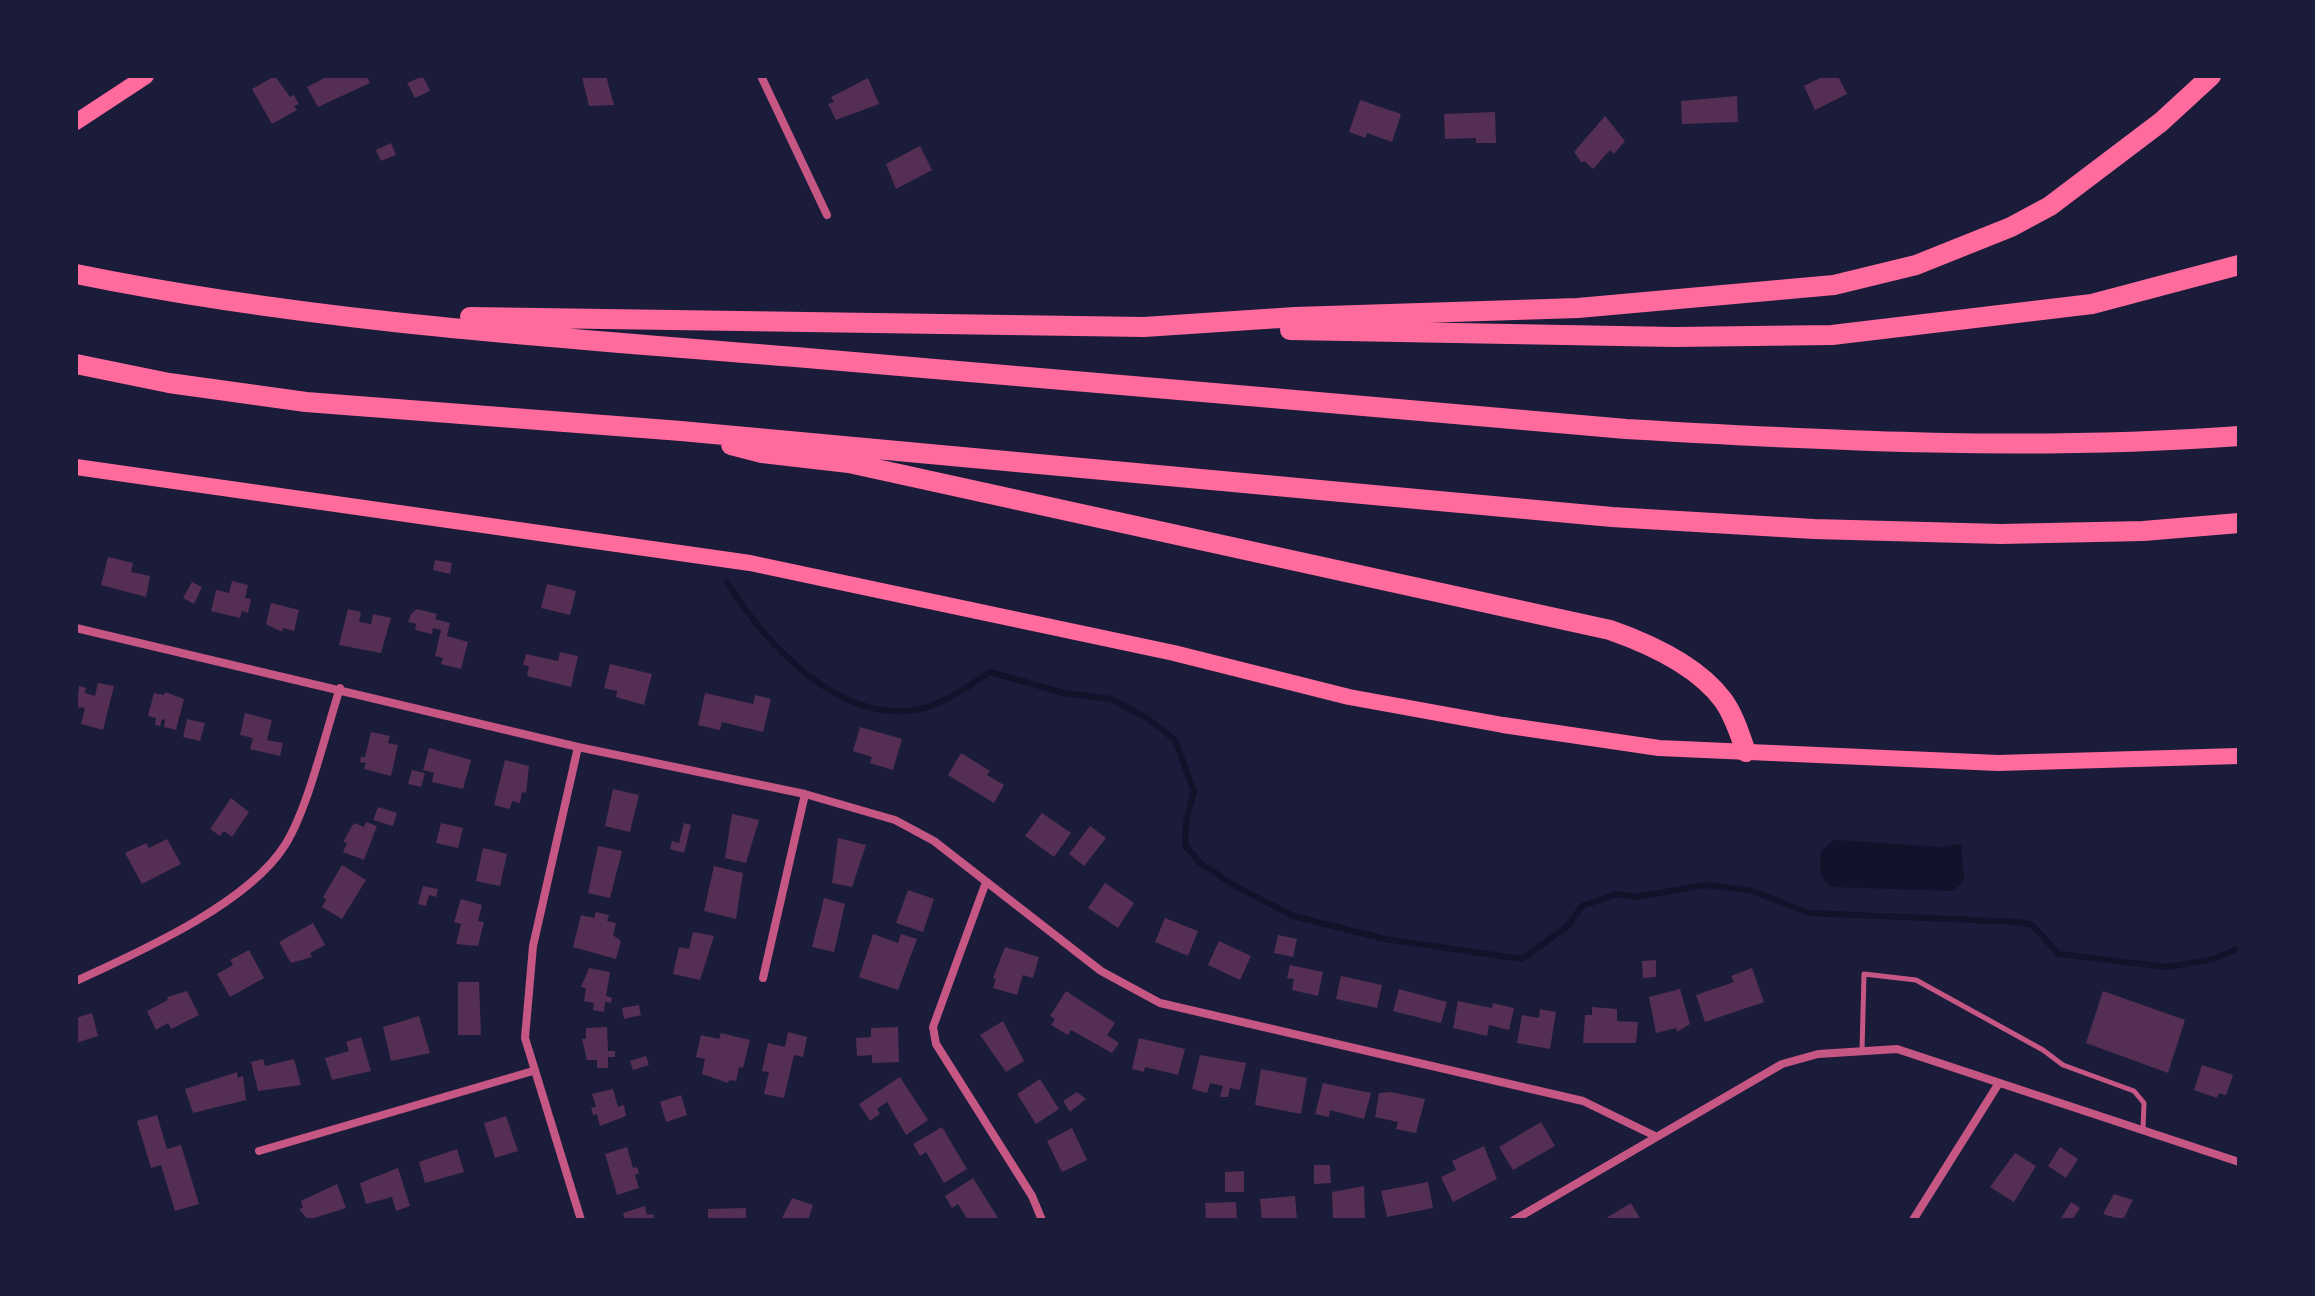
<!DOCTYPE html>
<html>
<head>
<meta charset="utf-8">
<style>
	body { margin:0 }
	#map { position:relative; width:2315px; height:1296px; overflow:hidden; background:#1b1b3a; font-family:"Fira Sans",sans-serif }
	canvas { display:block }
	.frame { position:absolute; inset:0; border:78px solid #1b1b3a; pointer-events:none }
</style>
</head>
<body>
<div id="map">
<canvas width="2315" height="1296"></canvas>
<div class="frame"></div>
</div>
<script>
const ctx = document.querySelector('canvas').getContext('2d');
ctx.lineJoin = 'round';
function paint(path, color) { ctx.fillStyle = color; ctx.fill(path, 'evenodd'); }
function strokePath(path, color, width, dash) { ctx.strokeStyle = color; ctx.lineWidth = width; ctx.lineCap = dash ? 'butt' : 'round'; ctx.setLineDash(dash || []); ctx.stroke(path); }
paint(new Path2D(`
	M1834 840 1940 847 1961 844 1964 881 1953 891 1833 887C1817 880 1821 866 1821 851Z`), '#12122b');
strokePath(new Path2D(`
	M727 582C764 642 840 726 920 709 944 704 970 685 990 672L1064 693 1111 699 1147 718 1175 740 1194 791 1186 822 1185 845 1200 863 1235 886 1293 916 1385 939 1522 959 1568 926 1582 906 1617 894 1636 897 1705 885 1749 890 1809 913 2019 922 2032 925 2059 954 2167 967 2214 959 2239 948`), '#12122b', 6);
paint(new Path2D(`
	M275 76 290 97 294 95 299 104 294 106 297 110 272 124 252 89Z
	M328 76H366L370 83 318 107 307 87Z
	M423 76 430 91 415 98 407 83Z
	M606 76 614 105 589 106 582 77Z
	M1824 76H1838L1847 94 1815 110 1804 86Z
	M868 78 879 104 836 120 828 104 834 102 831 97Z
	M1737 96 1738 122 1682 124 1681 101Z
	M1360 100 1401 114 1392 142 1367 133 1366 138 1349 132Z
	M1495 112 1496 143H1476V138L1445 139 1444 114Z
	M1605 116 1625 141 1614 154 1610 150 1593 169 1584 161 1582 163 1574 152Z
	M391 143 396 155 381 161 376 150Z
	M920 146 932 170 896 189 886 164Z
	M108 557 133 563 131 572 150 576 146 597 101 585Z
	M435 560 452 563 450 574 433 570Z
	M232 581 248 585 245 598 251 599 248 613 242 611 240 618 211 611 216 590 229 593Z
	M192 582 202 587 194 604 183 598Z
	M547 584 576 591 570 615 541 608Z
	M271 603 299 610 294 631 283 628 282 632 266 624Z
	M348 609 361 612 359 622 371 624 373 614 391 618 381 653 339 645Z
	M417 609 437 614 435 619 450 623 447 636 468 642 461 669 441 664 443 658 435 656 441 630 433 628 432 634 415 630 416 624 408 622 411 614Z
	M560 652 578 656 571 687 527 676 529 666 523 665 526 654 558 661Z
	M610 664 652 674 644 705 616 697 617 691 604 688Z
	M98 683 114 686 103 730 81 724 85 708 79 707 76 715 79 686 86 688 85 693 95 696Z
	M165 692 184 699 176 730 164 727 165 720 162 719 160 726 155 725 156 718 148 716 154 693 164 695Z
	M705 693 753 704 755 695 771 699 763 732 722 722 720 730 698 725Z
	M245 713 272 720 267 740 283 743 280 756 250 749 253 738 240 735Z
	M187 719 205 723 200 741 183 737Z
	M860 727 902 739 893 770 870 763 872 757 853 751Z
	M371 732 390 736 388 743 398 745 391 776 364 769 366 763 360 762 361 757H365Z
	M429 748 471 760 463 789 432 782 434 773 423 770Z
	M961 753 990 771 987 775 1004 785 994 803 948 775Z
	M505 760 529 766 526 793 522 792 520 803 512 801 510 809 494 805Z
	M412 770 425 773 421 787 408 784Z
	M613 789 639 795 630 832 605 826Z
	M231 798 249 812 232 837 224 831 220 836 210 829Z
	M378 807 397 813 393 826 373 820Z
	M1042 813 1071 833 1054 857 1025 836Z
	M732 814 759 820 746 863 725 858Z
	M366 822 377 826 364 860 343 852 347 843 343 842 354 823 364 827Z
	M441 823 463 828 458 848 436 843Z
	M684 823 691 825 684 853 670 849 672 841 679 843Z
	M1090 826 1106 838 1084 866 1069 854Z
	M838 838 866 845 852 887 832 883Z
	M167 839 181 864 142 884 125 853 146 843 149 848Z
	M598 846 622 851 610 898 588 893Z
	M483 848 507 854 500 886 476 881Z
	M342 865 366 880 342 919 322 907 326 900 323 897Z
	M714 866 743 873 736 919 704 911Z
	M1105 883 1134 903 1118 928 1088 908Z
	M423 886 438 889 436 897 429 895 426 906 418 904Z
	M908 890 934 899 923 932 896 923Z
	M824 898 845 904 834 952 812 947Z
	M461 899 482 905 478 921 484 922 478 946 456 944 461 924 454 922Z
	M596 912 609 915 607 921 616 923 613 935 621 941 616 959 573 947 581 915 594 918Z
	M1165 918 1198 931 1188 956 1155 942Z
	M313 923 325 945 310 953 312 957 291 963 279 942Z
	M693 932 714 936 700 980 673 974 679 947 689 949Z
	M873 934 898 943 901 934 917 939 898 990 859 977Z
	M1278 935 1297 939 1293 957 1274 953Z
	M1219 941 1251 956 1240 980 1208 965Z
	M1005 947 1039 957 1033 978 1023 975 1017 995 993 988 996 979 993 978Z
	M249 950 264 978 230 997 217 974 233 965 230 960Z
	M1656 960V977L1643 978 1642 961Z
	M1290 965 1323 972 1318 996 1292 990 1294 979 1287 978Z
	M589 968 610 972 606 996 612 998 611 1003 605 1002 604 1012 593 1010 594 1003 584 1001 586 988 581 987Z
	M1752 968 1764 1002 1705 1022 1696 995 1734 982 1731 976Z
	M1341 976 1382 985 1377 1008 1336 999Z
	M458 982H479L481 1035H458Z
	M1399 989 1447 1002 1441 1023 1393 1011Z
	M1680 989 1690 1024 1677 1032 1676 1028 1656 1033 1649 997Z
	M187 991 199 1015 171 1029 168 1023 156 1030 147 1011 168 1000 167 997Z
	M1066 991 1115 1023 1107 1035 1119 1043 1112 1053 1071 1030 1068 1035 1051 1025 1055 1019 1050 1016Z
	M2103 991 2185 1020 2168 1073 2086 1043Z
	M1458 1001 1492 1008 1493 1003 1514 1008 1509 1030 1489 1025 1487 1036 1453 1028Z
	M639 1005 641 1015 624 1019 622 1008Z
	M1592 1007 1617 1009V1021L1638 1022 1636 1043H1583L1585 1015H1592Z
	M1540 1009 1556 1012 1550 1049 1517 1043 1522 1015 1539 1018Z
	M92 1013 98 1036 76 1043V1018Z
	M419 1016 430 1053 391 1061 383 1027Z
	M1003 1021 1024 1061 1006 1072 980 1035Z
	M607 1027 608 1051H615V1057H608V1068H597V1060H587L582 1039H586V1028Z
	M898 1027 899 1062 872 1063V1055L857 1056 856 1038 871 1037V1028Z
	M788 1032 807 1037 803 1057 794 1055 784 1098 764 1094 769 1072 762 1071 768 1043 785 1047Z
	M721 1033 750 1040 743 1068 739 1067 736 1081 729 1080 728 1083 702 1074 705 1059 696 1057 701 1035 719 1039Z
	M361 1037 371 1071 332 1080 325 1058 349 1051 346 1042Z
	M1139 1038 1185 1049 1178 1075 1145 1067 1144 1072 1132 1069Z
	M1200 1055 1246 1063 1240 1090 1230 1088 1228 1097H1220L1223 1086 1210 1083 1207 1093 1192 1089Z
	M646 1056 649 1065 633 1070 630 1061Z
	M263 1059 265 1066 294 1059 301 1085 258 1091 251 1062Z
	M2202 1065 2233 1075 2226 1095 2219 1093 2217 1098 2194 1090Z
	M1261 1069 1307 1078 1301 1114 1255 1105Z
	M237 1072 238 1078 243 1076 246 1100 193 1113 185 1089Z
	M900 1077 928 1120 906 1135 887 1102 877 1109 880 1114 870 1121 859 1104Z
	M1040 1079 1059 1109 1036 1124 1017 1094Z
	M1323 1083 1371 1093 1364 1119 1330 1110 1329 1117 1315 1114Z
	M613 1089 618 1107 624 1105 626 1116 600 1126 597 1114 593 1115 591 1108 596 1107 592 1094Z
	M1077 1092 1086 1099 1070 1112 1063 1101Z
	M1391 1092 1425 1099 1416 1133 1396 1129 1398 1122 1375 1117 1379 1093Z
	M681 1095 687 1115 666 1122 660 1102Z
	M157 1115 167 1149 181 1145 199 1204 175 1211 161 1165 151 1168 137 1121Z
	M506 1116 518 1151 495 1158 484 1123Z
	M1541 1122 1555 1146 1513 1170 1499 1147Z
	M942 1127 967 1169 944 1183 926 1152 920 1156 913 1144Z
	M1072 1128 1087 1160 1062 1172 1047 1141Z
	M1484 1146 1497 1179 1453 1202 1441 1177 1456 1170 1452 1161Z
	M627 1147 633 1168 637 1167 639 1173 635 1175 639 1188 617 1195 605 1154Z
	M2060 1147 2078 1159 2066 1178 2048 1166Z
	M457 1149 464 1172 425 1183 419 1162Z
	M2015 1153 2036 1166 2014 1202 1990 1187Z
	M1314 1165H1330L1331 1183 1314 1184Z
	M398 1168 410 1206 396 1211 392 1197 366 1204 360 1183Z
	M1244 1171V1192H1225V1172Z
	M973 1178 998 1218 995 1220H968L958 1204 952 1208 945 1196Z
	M1428 1182 1433 1208 1387 1217 1381 1191Z
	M337 1184 346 1208 308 1220 299 1209 303 1208 301 1201Z
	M1364 1186 1365 1219 1333 1220 1332 1192Z
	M2114 1194 2133 1200 2123 1220 2103 1214Z
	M1295 1196 1297 1220H1262L1260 1199Z
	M792 1198 813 1205 808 1220H781Z
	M1236 1202 1237 1220H1206L1205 1203Z
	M2071 1202 2080 1208 2072 1220H2060Z
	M1631 1203 1641 1220H1603Z
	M645 1206 647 1215 653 1214 655 1220H625L623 1213Z
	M746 1208V1220H708V1209Z`), '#542f53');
strokePath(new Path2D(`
	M1862 1051 1864 974 1916 980 2043 1050 2063 1065 2134 1091 2144 1103 2143 1129`), '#c65784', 5);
strokePath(new Path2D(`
	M761 76 827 215
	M76 628 578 747 805 794 895 820 934 841 1101 971 1160 1003 1583 1101 1655 1136
	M578 747 533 946 525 1038 581 1220
	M986 882 933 1027 936 1044 1032 1196 1042 1220
	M763 978 805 794
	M76 981C139 952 248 904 285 845 308 809 326 731 340 688
	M259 1151 533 1071
	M1514 1220 1782 1064 1818 1054 1897 1049 2239 1162
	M1913 1220 1999 1083`), '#c65784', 8);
strokePath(new Path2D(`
	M76 122 146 76
	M76 467 750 563 1174 653 1349 697 1503 725 1659 748 1998 763 2239 756`), '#ff6b9d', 16);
strokePath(new Path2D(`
	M76 274C316 323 563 338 807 358 1080 380 1353 406 1626 429 1830 441 2035 451 2239 436
	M470 317 1144 327 1295 317 1578 308 1834 285 1916 265 2011 227 2050 206 2161 122 2211 76
	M1290 330 1674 337 1832 335 2092 304 2239 265
	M76 364 169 383 306 402 681 431 1612 517 1814 529 2001 534 2143 531 2239 523
	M731 445 762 453 849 463 1610 630C1650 644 1697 665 1723 700 1734 715 1740 735 1746 752`), '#ff6b9d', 20);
</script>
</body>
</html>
